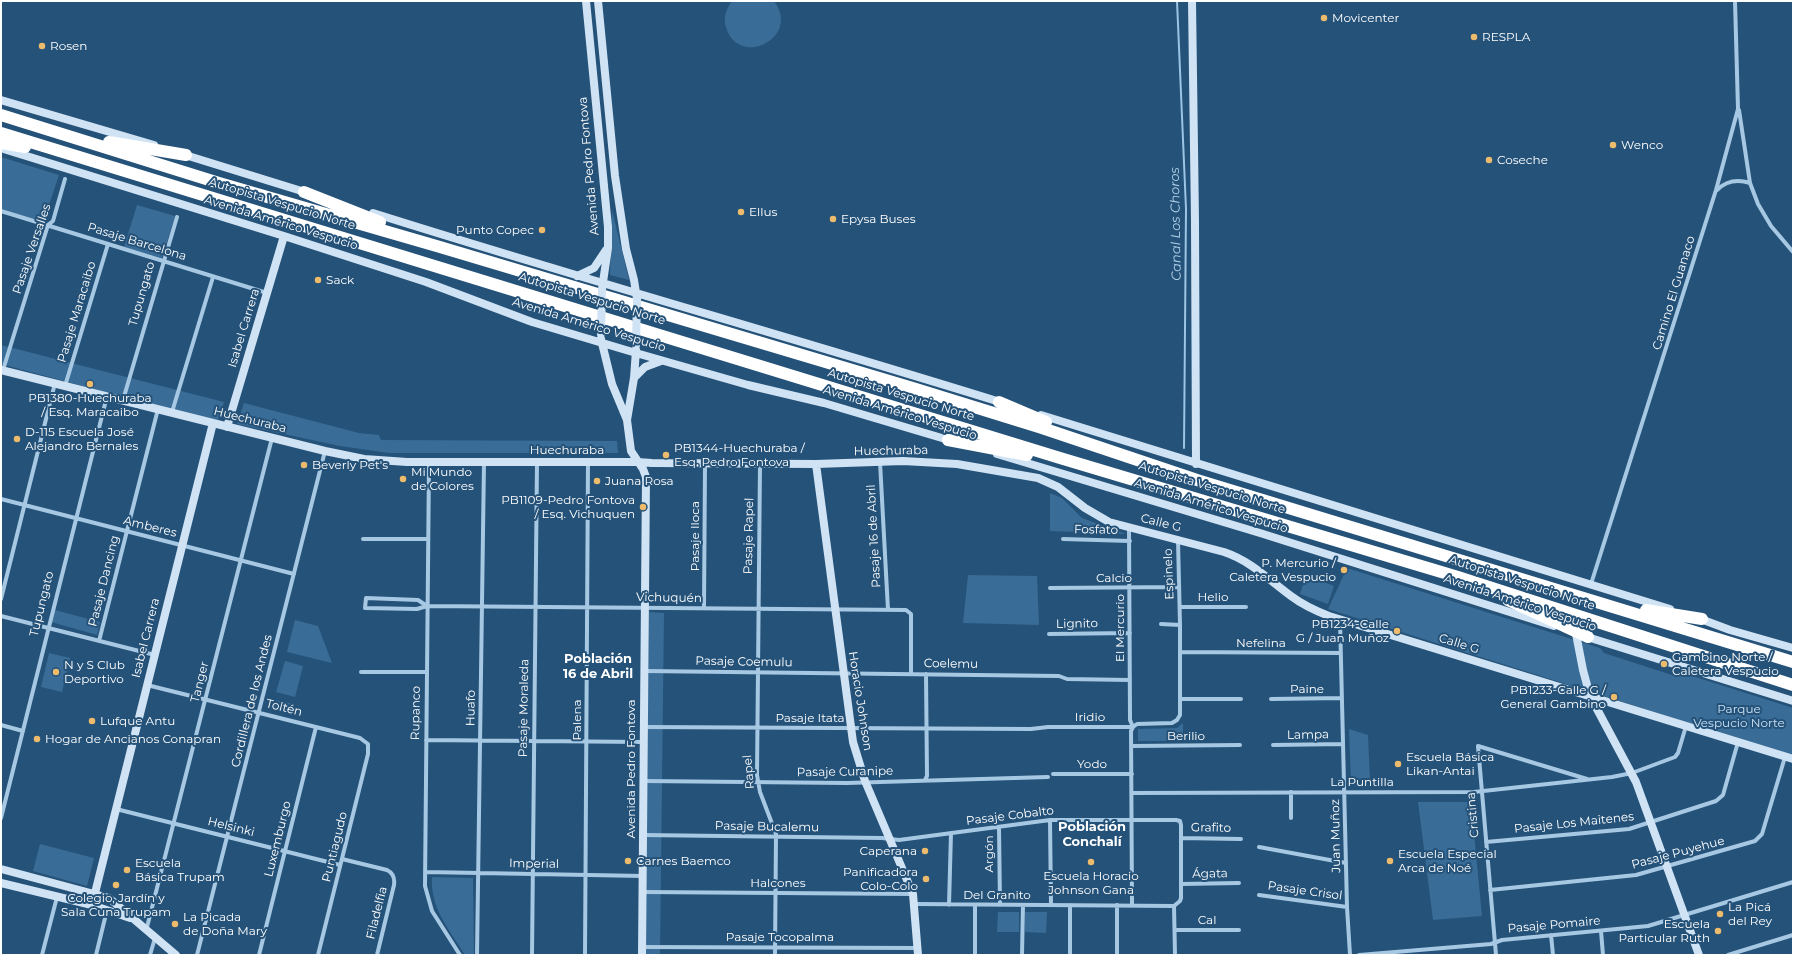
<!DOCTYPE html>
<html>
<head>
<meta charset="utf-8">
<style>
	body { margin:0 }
	#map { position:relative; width:1794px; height:956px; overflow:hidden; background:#255279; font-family:Montserrat,sans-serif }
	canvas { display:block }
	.frame { position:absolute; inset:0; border:2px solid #fff; pointer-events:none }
</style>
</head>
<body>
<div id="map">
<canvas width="1794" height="956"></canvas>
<div class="frame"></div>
</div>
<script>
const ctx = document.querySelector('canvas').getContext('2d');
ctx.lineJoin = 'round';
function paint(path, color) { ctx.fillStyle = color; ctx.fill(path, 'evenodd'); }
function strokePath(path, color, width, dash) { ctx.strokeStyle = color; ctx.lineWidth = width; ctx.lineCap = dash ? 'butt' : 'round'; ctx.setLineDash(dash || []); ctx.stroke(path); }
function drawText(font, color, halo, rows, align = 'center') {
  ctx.font = font + ' Montserrat,sans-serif'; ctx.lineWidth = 4; ctx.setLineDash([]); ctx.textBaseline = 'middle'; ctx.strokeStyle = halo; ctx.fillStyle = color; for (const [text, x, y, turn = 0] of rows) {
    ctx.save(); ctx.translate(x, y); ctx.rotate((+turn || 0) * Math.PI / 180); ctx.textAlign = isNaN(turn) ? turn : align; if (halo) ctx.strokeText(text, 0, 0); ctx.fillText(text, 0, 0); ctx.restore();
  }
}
paint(new Path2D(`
	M732 1H774C802 38 738 69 726 27 723 18 726 9 732 1Z
	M1 157 59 175 43 223 1 209Z
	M137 205 175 216 162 258 124 247Z
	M612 210 629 280 610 275Z
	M1 345 224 402 218 420 167 409 1 364Z
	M244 403 359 433 379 435 381 440 617 441 618 453H389L340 446 237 424Z
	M1050 493 1062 498 1082 518 1126 534 1050 531Z
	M1347 568 1600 648 1604 653 1675 676 1686 674 1793 708V757L1601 695 1328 609Z
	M968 575 1037 576 1039 625 963 623Z
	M1306 575 1334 586 1328 604 1300 594Z
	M55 610 100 622 97 635 51 622Z
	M649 612 664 613 660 955H645Z
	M295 620 318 626 332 663 287 652Z
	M49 653 70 658 62 692 41 687Z
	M285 661 303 666 295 697 276 692Z
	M271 699 293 704 291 714 269 709Z
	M1183 723V741H1138V729L1177 728Z
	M1349 729 1368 735 1370 780 1351 781Z
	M1418 802H1471L1482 916 1433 920Z
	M40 844 94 858 87 886 33 871Z
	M432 877 473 878 474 955H465C449 929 430 908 432 877Z
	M998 912H1019V932H997Z
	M1025 912H1047L1046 933 1025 932Z`), '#396c96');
strokePath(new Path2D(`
	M1177 1 1186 209 1184 448`), '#9cc4e4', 2);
strokePath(new Path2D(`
	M1739 110 1750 183 1758 204 1771 226 1793 252
	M1717 190C1726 181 1737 179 1750 183
	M1 211 267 293
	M3 370 48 225 53 221 65 179
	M65 386 108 244
	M123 400 177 217
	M172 412 213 277
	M429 462 425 886 432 911 460 955
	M880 462 888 610
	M760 464 757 775 760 792 776 834 775 955
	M1 499 294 574
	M1129 528 1130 720 1133 727
	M363 539H428
	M1063 539 1130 541
	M1591 584 1716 190 1738 109 1735 1
	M1050 588 1179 587
	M1 599 55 383
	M427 606 418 600 366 598 365 608 417 609 427 606 906 610 911 614V674
	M1180 607H1246
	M704 608 705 464
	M1 616 155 655
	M1340 620 1347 907 1350 955
	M1161 624 1180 625
	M1049 634 1130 633
	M99 641 158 409
	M1180 652 1341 653
	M645 671 1059 676 1067 679 1130 680
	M361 672H427
	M147 685 360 738 368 744V754L318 955
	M1180 699H1241
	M1271 699 1342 698
	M1 725 23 731
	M644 727 1031 729 1048 727H1133
	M426 740 643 742
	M1273 745 1343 744
	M1131 746 1240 745
	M1053 774H1132
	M925 780 927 776 926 674
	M644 781 847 783 1048 777
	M1132 793 1474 792 1612 777 1632 773 1675 757 1678 753 1686 726
	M116 809 340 865
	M1 818 107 396
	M1291 818V792
	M1050 820 1051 905
	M999 827 1000 905
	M643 835 882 838 899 840 1050 820H1176L1180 821 1181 825V898L1180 901 1174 906
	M1181 838 1241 839
	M1486 842 1629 829 1716 801 1723 795 1738 742
	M1259 847 1346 863
	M342 859 387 870C393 873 395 878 394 885L377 955
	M425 872 643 876
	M1181 884 1239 883
	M1490 890 1636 875 1755 841 1762 834 1785 757
	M643 892 913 894
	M1259 895 1347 907
	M915 904 1174 906
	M949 905 951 833
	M1070 905V955
	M1132 905 1131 731 1133 727 1137 724 1172 723 1177 720 1180 715V625L1178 540
	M1174 906 1175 955
	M1175 930H1239
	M146 931 272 438
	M1601 931 1603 955
	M1551 935 1553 955
	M642 947 917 948
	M42 955 57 897
	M96 955 107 910
	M150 955 155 938
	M197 955 325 451
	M259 955 316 727
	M477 955 484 462
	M532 955 537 462
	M585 955 588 462
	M975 955V905
	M1022 955 1023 905
	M1117 955V905
	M1359 955 1491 944 1502 940 1648 926 1793 882
	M1496 955 1478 746 1587 779
	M1728 955 1793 935`), '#a7c8e3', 4);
strokePath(new Path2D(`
	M586 1 608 227V248L602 289
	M598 1 615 176 626 249 634 280 637 299
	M1192 1 1195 221 1196 464
	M1 100 154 145
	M1 148 284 236 426 282 532 322 636 353 748 385 824 403 952 441
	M182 154 308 193
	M373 213C582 279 794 338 1003 403
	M577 276 594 268 606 250
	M601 339 612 384 627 420 631 451 643 469 646 477 642 955
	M1 370 325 451 364 459 407 462H637L652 463 816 464 903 461 957 464 1038 478 1058 487 1085 508 1109 522 1224 552C1251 561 1269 580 1291 596 1303 605 1316 611 1329 616L1793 759
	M634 378 645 367 661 361
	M1041 415 1670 609
	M627 420 634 378 636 350
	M227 427 284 236
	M997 454 1260 533 1554 626
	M816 464 853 742 865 781 913 894 918 955
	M1698 618 1730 630 1793 648
	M1576 634 1583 670 1590 696 1636 782 1699 955
	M1584 636 1793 701
	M1 869 109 898 176 955
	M1 883 92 905 130 918
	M92 905 213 423`), '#d0e3f4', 8);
strokePath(new Path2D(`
	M1 115 219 183 440 247 916 389 1042 428 1197 480 1793 662
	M1 133 1060 458 1458 577 1793 685
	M109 142 186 155
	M1 143 25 147
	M304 192 380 222
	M999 402 1046 422
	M948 440 1027 455
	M1508 600 1588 637
	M1646 610 1702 619`), '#fff', 12);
strokePath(new Path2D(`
	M601 334 602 290
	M636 345 637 300`), '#d0e3f4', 8);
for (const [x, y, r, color] of [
	[1324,18,4,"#ecbb6c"],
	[1474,37,4,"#ecbb6c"],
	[42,46,4,"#ecbb6c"],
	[1613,145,4,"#ecbb6c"],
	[1489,160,4,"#ecbb6c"],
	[741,212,4,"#ecbb6c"],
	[833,219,4,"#ecbb6c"],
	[542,230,4,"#ecbb6c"],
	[318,280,4,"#ecbb6c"],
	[90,384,4,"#ecbb6c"],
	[17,439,4,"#ecbb6c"],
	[666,455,4,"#ecbb6c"],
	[304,465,4,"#ecbb6c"],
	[403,479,4,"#ecbb6c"],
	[597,481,4,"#ecbb6c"],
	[643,507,4,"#ecbb6c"],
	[1344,570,4,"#ecbb6c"],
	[1397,631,4,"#ecbb6c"],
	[1664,664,4,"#ecbb6c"],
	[56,672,4,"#ecbb6c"],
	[1614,697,4,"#ecbb6c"],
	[92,721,4,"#ecbb6c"],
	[37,739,4,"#ecbb6c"],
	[1398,764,4,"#ecbb6c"],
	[925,851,4,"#ecbb6c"],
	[628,861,4,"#ecbb6c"],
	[1390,861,4,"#ecbb6c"],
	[1091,862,4,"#ecbb6c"],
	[127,870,4,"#ecbb6c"],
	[926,879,4,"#ecbb6c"],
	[116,885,4,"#ecbb6c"],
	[1720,914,4,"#ecbb6c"],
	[175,924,4,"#ecbb6c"],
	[1718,931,4,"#ecbb6c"]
]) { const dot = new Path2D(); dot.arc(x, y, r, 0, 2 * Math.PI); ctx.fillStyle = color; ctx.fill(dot); strokePath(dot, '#255279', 1.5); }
drawText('12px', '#fff', '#255279', [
	["Movicenter",1332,18],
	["RESPLA",1482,37],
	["Rosen",50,46],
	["Wenco",1621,145],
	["Coseche",1497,160],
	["Ellus",749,212],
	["Epysa Buses",841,219],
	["Punto Copec",534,230,"right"],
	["Sack",326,280],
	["PB1380-Huechuraba",90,398,"center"],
	["/ Esq. Maracaibo",90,412,"center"],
	["D-115 Escuela José",25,432],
	["Alejandro Bernales",25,446],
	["PB1344-Huechuraba /",674,448],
	["Esq. Pedro Fontova",674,462],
	["Beverly Pet's",312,465],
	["Mi Mundo",411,472],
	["de Colores",411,486],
	["Juana Rosa",605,481],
	["PB1109-Pedro Fontova",635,500,"right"],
	["/ Esq. Vichuquen",635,514,"right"],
	["P. Mercurio /",1336,563,"right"],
	["Caletera Vespucio",1336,577,"right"],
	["PB1234-Calle",1389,624,"right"],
	["G / Juan Muñoz",1389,638,"right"],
	["Gambino Norte /",1672,657],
	["Caletera Vespucio",1672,671],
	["N y S Club",64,665],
	["Deportivo",64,679],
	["PB1233-Calle G /",1606,690,"right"],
	["General Gambino",1606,704,"right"],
	["Lufque Antu",100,721],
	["Hogar de Ancianos Conapran",45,739],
	["Escuela Básica",1406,757],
	["Likan-Antai",1406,771],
	["Caperana",917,851,"right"],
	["Escuela Especial",1398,854],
	["Arca de Noé",1398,868],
	["Carnes Baemco",636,861],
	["Escuela",135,863],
	["Básica Trupam",135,877],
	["Panificadora",918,872,"right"],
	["Colo-Colo",918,886,"right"],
	["Escuela Horacio",1091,876,"center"],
	["Johnson Gana",1091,890,"center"],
	["Colegio, Jardín y",116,898,"center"],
	["Sala Cuna Trupam",116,912,"center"],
	["La Picá",1728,907],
	["del Rey",1728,921],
	["La Picada",183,917],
	["de Doña Mary",183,931],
	["Escuela",1710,924,"right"],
	["Particular Ruth",1710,938,"right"]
], 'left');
drawText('12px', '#fff', '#255279', [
	["Avenida Pedro Fontova",589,166,-95],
	["Autopista Vespucio Norte",282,204,17],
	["Avenida Américo Vespucio",281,223,17],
	["Pasaje Barcelona",137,242,17],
	["Pasaje Versalles",32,249,-71],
	["Camino El Guanaco",1674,293,-73],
	["Tupungato",142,294,-74],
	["Autopista Vespucio Norte",592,299,17],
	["Pasaje Maracaibo",77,312,-73],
	["Avenida Américo Vespucio",589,325,17],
	["Isabel Carrera",244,328,-73],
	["Autopista Vespucio Norte",901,395,17],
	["Avenida Américo Vespucio",900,413,17],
	["Huechuraba",250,420,14],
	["Huechuraba",567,450],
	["Huechuraba",891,451,-1],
	["Autopista Vespucio Norte",1212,488,17],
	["Avenida Américo Vespucio",1211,506,17],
	["Calle G",1161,523,14],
	["Amberes",150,527,14],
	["Fosfato",1096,530,1],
	["Pasaje Iloca",695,536,-90],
	["Pasaje Rapel",749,536,-89],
	["Pasaje 16 de Abril",874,536,-93],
	["Espinelo",1169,574,-92],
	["Calcio",1114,578],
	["Pasaje Dancing",104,581,-76],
	["Autopista Vespucio Norte",1522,583,18],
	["Helio",1213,597],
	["Vichuquén",669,598,1],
	["Avenida Américo Vespucio",1520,603,18],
	["Tupungato",42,604,-76],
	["Lignito",1077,624,-1],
	["El Mercurio",1120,628,-90],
	["Isabel Carrera",146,638,-76],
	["Nefelina",1261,643],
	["Calle G",1459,644,17],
	["Pasaje Coemulu",744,662,1],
	["Coelemu",951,664,1],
	["Tanger",200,682,-76],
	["Paine",1307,689],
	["Cordillera de los Andes",252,701,-76],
	["Horacio Johnson",860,701,81],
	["Toltén",284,708,14],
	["Huafo",471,708,-89],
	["Pasaje Moraleda",524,708,-89],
	["Rupanco",416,713,-89],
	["Iridio",1090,717],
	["Pasaje Itata",810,718],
	["Palena",577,720,-90],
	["Lampa",1308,735,-1],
	["Berilio",1186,736],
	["Yodo",1092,764],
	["Avenida Pedro Fontova",631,769,-90],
	["Rapel",749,772,-95],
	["Pasaje Curanipe",845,772,-1],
	["La Puntilla",1362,782],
	["Cristina",1473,815,-95],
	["Pasaje Cobalto",1010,816,-7],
	["Pasaje Los Maitenes",1574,823,-6],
	["Helsinki",231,827,14],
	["Pasaje Bucalemu",767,827,1],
	["Grafito",1211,828,1],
	["Juan Muñoz",1336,836,-91],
	["Luxemburgo",278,839,-76],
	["Puntiagudo",335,847,-76],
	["Pasaje Puyehue",1678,853,-15],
	["Argón",989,854,-90],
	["Imperial",534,864,1],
	["Ágata",1210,874,-1],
	["Halcones",778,883],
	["Pasaje Crisol",1305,891,8],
	["Del Granito",997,895],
	["Filadelfia",377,913,-76],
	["Cal",1207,920],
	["Pasaje Pomaire",1554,925,-5],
	["Pasaje Tocopalma",780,937]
]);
drawText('12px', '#cae1f3', '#255279', [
	["Parque",1739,709],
	["Vespucio Norte",1739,723]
]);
drawText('italic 13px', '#b2d2eb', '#255279', [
	["Canal Los Choros",1176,224,-91]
]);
drawText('bold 13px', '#fff', '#255279', [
	["Población",598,659],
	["16 de Abril",598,674],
	["Población",1092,827],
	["Conchalí",1092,842]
]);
</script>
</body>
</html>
